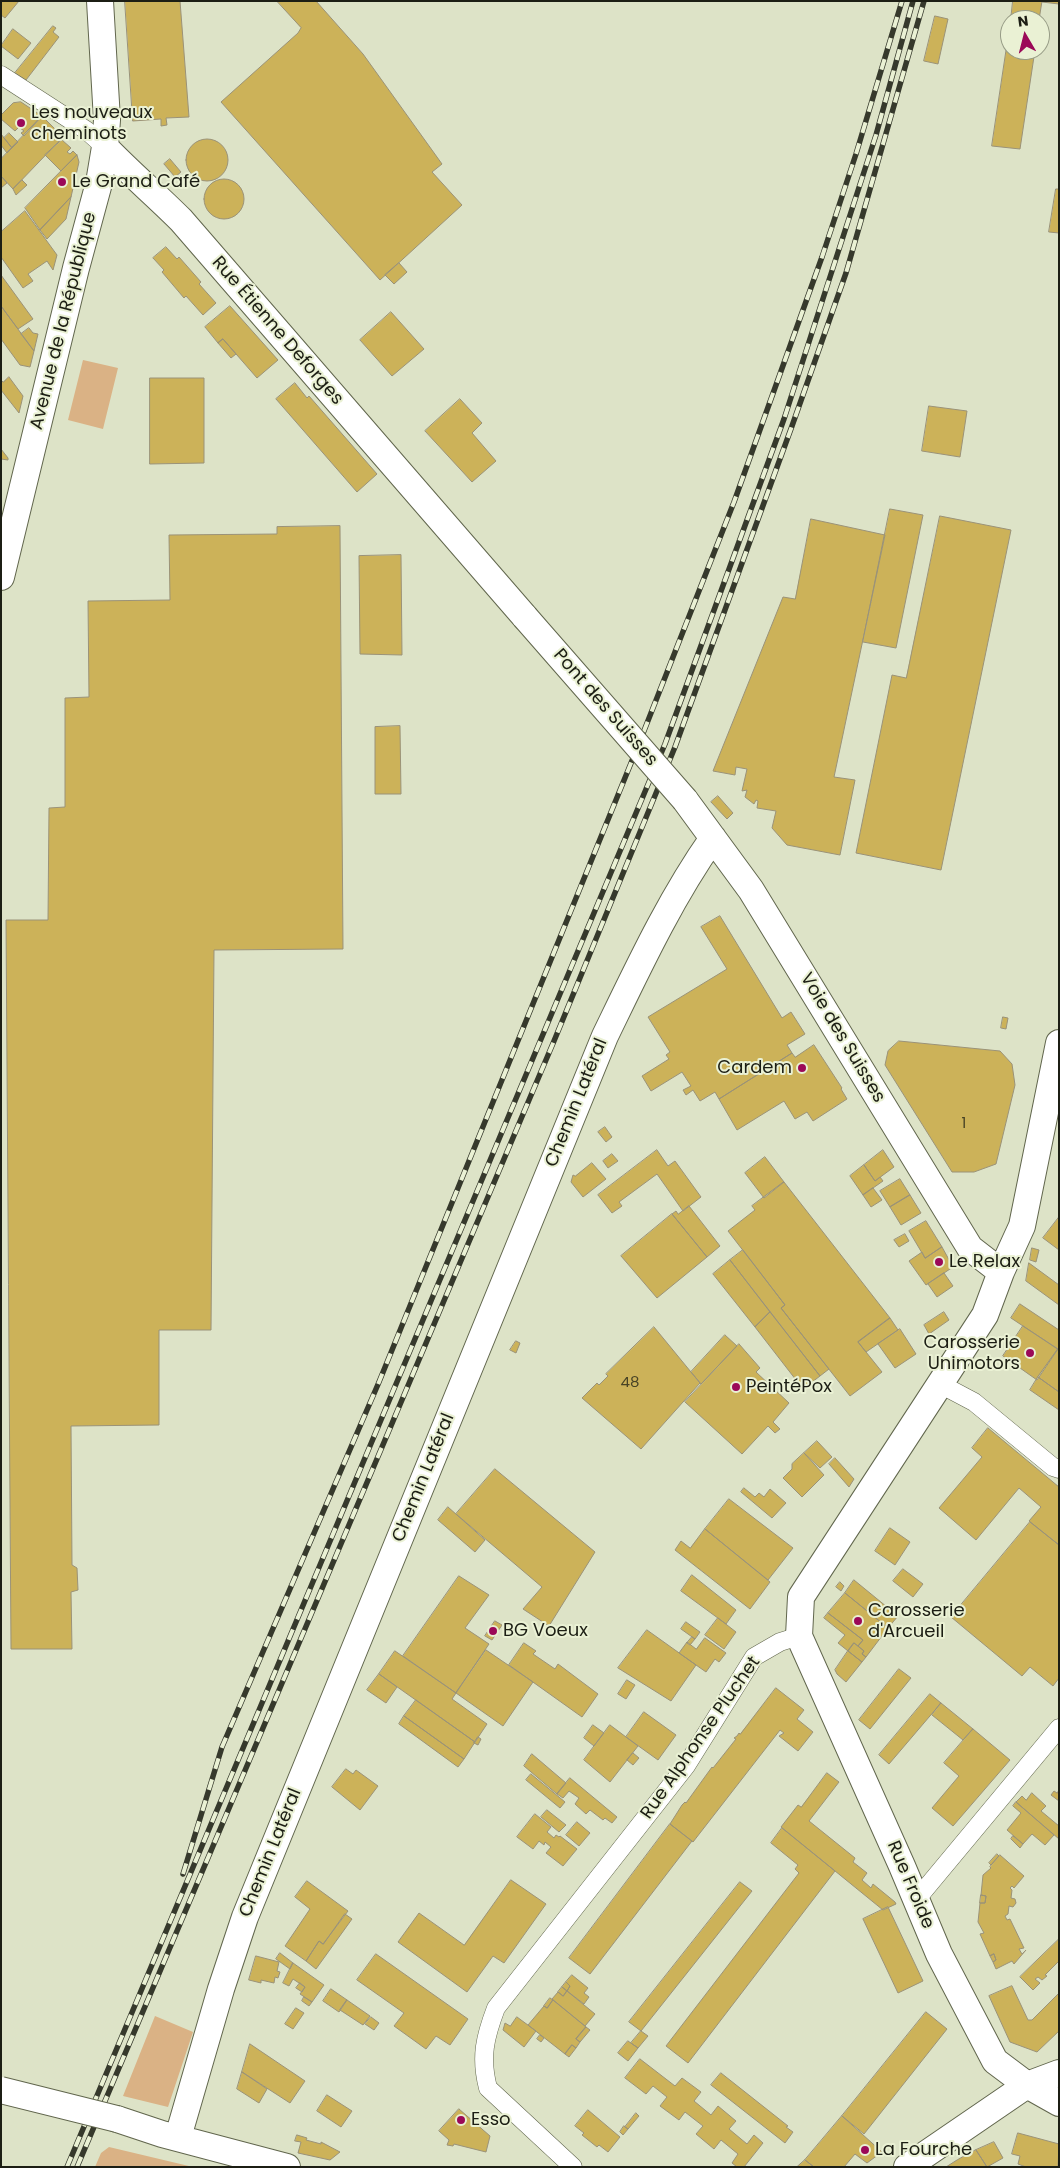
<!DOCTYPE html>
<html>
<head>
<meta charset="utf-8">
<style>
	body { margin:0 }
	#map { position:relative; width:1060px; height:2168px; overflow:hidden; background:#dde3c7; font-family:Poppins,sans-serif }
	canvas { display:block }
	.frame { position:absolute; inset:0; border:2px solid #1c1e14; pointer-events:none }
	.north { position:absolute; left:1000px; top:10px; width:50px; height:50px; box-sizing:border-box; background:#eaf1d4; border:1px solid #989d87; border-radius:50%; rotate:352deg; font-size:14px; font-weight:700; line-height:20px; text-align:center; color:#1c1e14 }
	.north::after { content:''; display:block; margin:auto; width:18px; height:22px; background:#9b0958; clip-path:polygon(50% 0,100% 100%,50% 72%,0 100%) }
</style>
</head>
<body>
<div id="map">
<canvas width="1060" height="2168"></canvas>
<div class="frame"></div>
<div class="north">N</div>
</div>
<script>
const ctx = document.querySelector('canvas').getContext('2d');
ctx.lineJoin = 'round';
function paint(path, color) { ctx.fillStyle = color; ctx.fill(path, 'evenodd'); }
function strokePath(path, color, width, dash) { ctx.strokeStyle = color; ctx.lineWidth = width; ctx.lineCap = dash ? 'butt' : 'round'; ctx.setLineDash(dash || []); ctx.stroke(path); }
function drawText(font, color, halo, rows, align = 'center') {
  ctx.font = font + ' Poppins,sans-serif'; ctx.lineWidth = 4; ctx.setLineDash([]); ctx.textBaseline = 'middle'; ctx.strokeStyle = halo; ctx.fillStyle = color; for (const [text, x, y, turn = 0] of rows) {
    ctx.save(); ctx.translate(x, y); ctx.rotate((+turn || 0) * Math.PI / 180); ctx.textAlign = isNaN(turn) ? turn : align; if (halo) ctx.strokeText(text, 0, 0); ctx.fillText(text, 0, 0); ctx.restore();
  }
}
paint(new Path2D(`
	M83 360 118 368 103 429 68 420Z
	M155 2016 193 2032 168 2107 123 2096Z
	M109 2147 193 2167H95L101 2153Z`), '#dab285');
const building = new Path2D(`
	M1 1H19L5 18 1 15Z
	M125 1H180L189 117 166 118 167 125 161 126V119L133 121Z
	M277 1H316L363 54 442 164 432 172 462 205 380 280 221 102 298 33 301 28Z
	M1013 1H1042L1039 20H1011Z
	M1059 1V4L1042 2V1Z
	M935 16 948 19 938 64 924 61Z
	M1010 24V50H1035L1020 149 992 146Z
	M53 26 56 28 53 32 59 37 26 80 15 73Z
	M13 29 31 43 18 59 1 46Z
	M21 102 42 116 24 136 21 133 24 131 19 127 15 131 1 119V115L13 103Z
	M42 116 63 137 13 189 1 176V159Z
	M9 133 18 142 12 148 4 138Z
	M1 134 12 148 7 153 1 145Z
	M186 160a21 21 0 1 1 42 0a21 21 0 1 1-42 0Z
	M62 140 71 148 67 152 70 154 73 151 77 155 61 171 45 155Z
	M77 155 79 162 71 197 40 230 25 208Z
	M170 159 181 172 175 177 164 164Z
	M1 176 7 183 1 188Z
	M204 199a20 20 0 1 1 40 0a20 20 0 1 1-40 0Z
	M22 180 27 185 16 195 13 189Z
	M1056 189H1059V233L1049 232Z
	M71 197 66 219 47 239 40 230Z
	M25 211 57 255 53 270 47 261 28 274 33 281 23 288 1 257V232Z
	M166 247 177 259 179 257 201 282 199 284 216 303 203 315 186 296 184 298 162 272 164 270 153 258Z
	M399 263 407 272 394 284 385 275Z
	M1 275 33 319 18 329 1 306Z
	M1 306 34 351 30 367 20 365 1 339Z
	M230 306 278 360 257 378 223 339 218 343 205 327Z
	M391 312 424 349 392 376 360 340Z
	M29 328 33 333 38 334 34 351 21 334Z
	M223 339 236 354 231 358 218 343Z
	M9 377 23 396 19 413 1 390V380L3 382Z
	M150 378H204V463L150 464Z
	M295 383 307 398 309 396 377 474 357 492 276 399Z
	M460 399 482 423 472 433 496 461 472 482 425 431Z
	M929 406 967 411 960 457 922 451Z
	M1 449 8 458V460L1 459Z
	M890 509 923 515 896 648 863 642Z
	M940 516 1011 530 941 870 856 853 892 675 906 678Z
	M811 519 885 535 834 777 855 780 840 855 787 845 772 828 776 811 757 808 758 801 756 800 754 804 745 797 747 790 742 791 747 769 736 767 735 775 713 771 783 597 795 599Z
	M340 526 343 949 214 950 211 1330H159V1425L71 1426 72 1565 77 1568 78 1590 71 1592 72 1649H11L6 920H48L49 808 65 807V698L89 697 88 601 170 600 169 535 277 534V527Z
	M401 555 402 655 360 654 359 556Z
	M400 726 401 794H375V727Z
	M718 796 733 813 727 819 711 802Z
	M720 916 782 1018 791 1012 805 1034 787 1045 792 1053 719 1099 715 1092 700 1101 693 1090 686 1095 683 1090 691 1086 682 1072 651 1091 642 1076 669 1059 666 1055 670 1052 648 1017 727 969 701 927Z
	M1003 1017 1008 1018 1006 1029 1001 1028Z
	M899 1041 1000 1051 1012 1064 1015 1085 996 1164 974 1172H952L885 1065 888 1051Z
	M814 1045 842 1088 841 1089 847 1099 813 1121 807 1112 795 1119 784 1101 737 1130 719 1099 792 1053 795 1057Z
	M605 1127 612 1137 606 1142 598 1132Z
	M657 1150 668 1166 675 1161 701 1197 683 1211 657 1174 619 1202 622 1206 612 1213 598 1195Z
	M883 1150 894 1167 875 1181 864 1165Z
	M612 1154 618 1161 608 1168 603 1161Z
	M765 1157 784 1182 764 1198 745 1173Z
	M592 1163 606 1179 583 1197 571 1182 573 1175 575 1176Z
	M864 1165 875 1181 880 1177 883 1181 863 1195 850 1176Z
	M900 1179 910 1195 890 1207 880 1191Z
	M784 1182 890 1318 858 1342 882 1372 850 1396 781 1308 785 1305 728 1231 755 1210 752 1206Z
	M873 1188 882 1200 871 1207 863 1195Z
	M910 1195 921 1213 901 1225 890 1207Z
	M689 1206 720 1246 707 1257 672 1214 676 1211 678 1214Z
	M672 1214 707 1257 657 1298 621 1256Z
	M1059 1217V1250L1043 1238Z
	M926 1221 942 1247 925 1258 909 1231Z
	M905 1234 909 1241 899 1247 894 1240Z
	M942 1247 953 1267 926 1285 909 1261 922 1252 925 1258Z
	M1032 1248 1039 1250 1036 1262 1030 1260Z
	M743 1250 785 1305 781 1308 829 1369 820 1376 730 1260Z
	M730 1260 770 1312 755 1327 713 1274Z
	M1029 1263 1059 1285V1305L1026 1281Z
	M944 1273 953 1286 937 1297 928 1284Z
	M1020 1304 1059 1330V1350L1011 1318Z
	M770 1312 820 1376 803 1389 755 1327Z
	M944 1312 949 1320 929 1334 924 1325Z
	M890 1318 898 1330 866 1352 858 1342Z
	M1023 1326 1058 1349 1037 1380 1003 1356Z
	M654 1327 700 1383 641 1449 582 1398 597 1383 599 1385 608 1376 606 1374Z
	M900 1329 916 1354 895 1368 878 1344Z
	M725 1335 737 1346 701 1384 691 1372Z
	M516 1341 520 1343 516 1353 510 1350Z
	M739 1344 760 1368 756 1372 789 1403 773 1422 780 1429 775 1433 768 1426 742 1454 685 1402Z
	M1058 1349 1059 1350V1392L1038 1377Z
	M1038 1377 1059 1392V1410L1030 1390Z
	M988 1428 1059 1487V1545L1029 1521 1041 1507 1019 1488 976 1540 939 1508 982 1457 972 1448Z
	M817 1441 832 1457 820 1468 804 1453Z
	M804 1453 824 1475 802 1497 783 1478 792 1469V1464Z
	M835 1458 854 1479 849 1487 829 1464Z
	M495 1469 595 1552 549 1626 523 1609 542 1587 456 1514Z
	M744 1488 755 1497 759 1493 764 1497 770 1489 786 1503 772 1518 741 1492Z
	M729 1499 793 1548 768 1580 705 1529Z
	M448 1507 485 1540 475 1552 438 1520Z
	M1030 1522 1059 1545V1678L1053 1686 1030 1667 1022 1676 951 1617Z
	M890 1528 910 1542 895 1565 875 1551Z
	M705 1529 770 1582 750 1609 675 1550 681 1541 690 1548Z
	M903 1569 923 1584 913 1597 893 1581Z
	M692 1575 736 1610 726 1624 681 1591Z
	M459 1576 489 1595 465 1628 489 1644 456 1693 403 1656Z
	M854 1580 898 1616 888 1628 845 1593Z
	M840 1582 844 1586 841 1591 836 1587Z
	M845 1593 888 1628 866 1657 862 1654 864 1651 858 1646 863 1640 828 1613Z
	M828 1613 863 1640 858 1646 854 1643 848 1651 838 1643 845 1635 824 1618Z
	M718 1618 736 1632 724 1649 705 1635Z
	M495 1621 502 1625 492 1640 485 1636Z
	M686 1622 700 1632 695 1639 681 1629Z
	M647 1630 696 1665 671 1701 618 1668Z
	M692 1637 695 1639 690 1645 687 1643Z
	M705 1638 726 1653 719 1662 715 1659 706 1672 679 1653 687 1642 696 1649Z
	M524 1643 536 1651 533 1654 555 1669 558 1664 598 1694 582 1717 509 1665Z
	M854 1643 864 1651 862 1654 866 1657 862 1662 848 1651Z
	M486 1650 533 1682 503 1726 456 1693Z
	M395 1651 456 1693 452 1699 487 1724 475 1742 379 1674Z
	M848 1651 862 1662 846 1682 837 1674 835 1670Z
	M899 1669 911 1678 870 1729 859 1720Z
	M379 1674 397 1687 386 1703 367 1690Z
	M627 1680 635 1685 626 1699 618 1694Z
	M776 1688 804 1710 797 1719 813 1732 798 1751 779 1736 784 1733 780 1730 693 1842 670 1824 682 1805 685 1802 686 1803 712 1767 713 1768 736 1739 734 1738 737 1736 739 1733 740 1734Z
	M930 1694 941 1703 889 1764 879 1755Z
	M416 1700 475 1742 464 1759 404 1716Z
	M941 1703 973 1729 963 1740 932 1715Z
	M644 1712 676 1735 658 1760 626 1737Z
	M404 1716 464 1759 458 1767 399 1724Z
	M593 1725 604 1733 594 1746 584 1738Z
	M610 1725 638 1746 610 1782 584 1760Z
	M973 1729 1010 1760 953 1826 932 1808 959 1776 944 1763Z
	M478 1737 481 1739 478 1745 474 1743Z
	M633 1753 639 1758 633 1765 627 1760Z
	M532 1754 566 1783 557 1794 524 1766Z
	M346 1769 353 1774 356 1770 378 1786 360 1810 332 1787Z
	M827 1773 839 1782 809 1821 855 1858 853 1862 867 1873 862 1880 871 1888 873 1884 895 1902 896 1904 883 1910 781 1827 798 1805 801 1807Z
	M531 1774 565 1802 560 1808 526 1780Z
	M570 1778 617 1817 612 1823 605 1818 603 1820 590 1810 586 1814 575 1804 579 1798 569 1791 563 1798 557 1794Z
	M1059 1790V1801L1051 1795 1054 1791 1057 1793Z
	M1032 1793 1046 1806 1041 1811 1059 1826V1839L1016 1802 1022 1796 1026 1800Z
	M1016 1802 1054 1835 1045 1845 1032 1834 1023 1844 1007 1830 1021 1813 1013 1806Z
	M547 1810 566 1825 559 1832 541 1817Z
	M535 1814 551 1827 547 1832 554 1838 556 1835 559 1837 560 1836 577 1849 563 1866 546 1853 551 1847 545 1842 544 1845 539 1841 533 1849 517 1837Z
	M577 1822 590 1833 579 1846 566 1835Z
	M670 1824 692 1841 590 1974 569 1958Z
	M782 1828 835 1871 688 2063 666 2046 799 1873 795 1869 798 1865 771 1843Z
	M1013 1836 1023 1844 1020 1848 1011 1839Z
	M997 1854 999 1856 991 1865 989 1863Z
	M1000 1855 1024 1876 1014 1888 1012 1886 1010 1888 1012 1890 1011 1898 1015 1899 1016 1903 1013 1907 1009 1906 1008 1914 1005 1916 1007 1920 1010 1919 1024 1948 1019 1949 1022 1954 1026 1950 1014 1964 1012 1961 996 1969 993 1962 996 1960 994 1954 990 1956 980 1934 984 1933 978 1922 980 1903H985L986 1896 981 1895 983 1875 991 1868 990 1867Z
	M511 1880 546 1904 504 1963 493 1956 467 1992 398 1942 419 1913 464 1945Z
	M307 1881 348 1911 323 1944 319 1941 306 1961 285 1946 310 1909 295 1897Z
	M740 1882 752 1891 641 2031 629 2022Z
	M981 1895 986 1896 985 1903H980Z
	M888 1907 923 1981 898 1993 863 1919Z
	M345 1914 352 1919 316 1969 306 1961 319 1941 323 1944Z
	M1059 1939V1961L1045 1975 1047 1976 1042 1980 1038 1977 1035 1979 1040 1983 1033 1990 1020 1977Z
	M280 1953 293 1963 290 1969 276 1959Z
	M376 1954 468 2019 450 2045 436 2036 426 2049 394 2026 404 2013 357 1980Z
	M994 1954 996 1960 993 1962 990 1956Z
	M256 1956 279 1962 277 1971 280 1972 278 1978 275 1977 274 1983 261 1980V1983L249 1980Z
	M293 1963 324 1985 312 2002 300 1994 305 1987 293 1979 289 1986 283 1983Z
	M572 1975 588 1988 584 1993 589 1997 584 2004 567 1991 570 1986 566 1982Z
	M566 1982 570 1986 567 1991 562 1987Z
	M300 1983 305 1987 302 1992 296 1988Z
	M1012 1986 1028 2020H1032L1059 1993V2031L1037 2052 1010 2042 989 1996Z
	M562 1987 567 1991 563 1996 558 1992Z
	M331 1989 347 2000 339 2012 323 2001Z
	M567 1991 595 2014 585 2026 552 1999 558 1992 563 1996Z
	M304 1997 312 2002 309 2006 302 2001Z
	M550 1998 553 2000 547 2008 544 2006Z
	M347 2000 370 2016 363 2025 340 2010Z
	M553 2000 586 2027 576 2039 580 2042 576 2048 572 2045 565 2054 528 2025 544 2006 547 2008Z
	M296 2008 304 2013 293 2029 285 2024Z
	M926 2012 947 2029 864 2134 842 2116Z
	M371 2017 379 2023 374 2030 365 2024Z
	M517 2017 536 2031 524 2047 503 2030 505 2023 510 2026Z
	M586 2027 590 2030 580 2042 576 2039Z
	M641 2031 648 2036 638 2048 631 2043Z
	M540 2035 544 2038 541 2042 537 2039Z
	M628 2041 638 2048 628 2061 618 2053Z
	M250 2044 305 2081 290 2103 242 2072Z
	M572 2045 576 2048 569 2057 565 2054Z
	M640 2059 675 2086 682 2078 701 2092 694 2101 711 2115 718 2106 736 2121 729 2129 747 2144 754 2135 763 2143 744 2167H737L732 2163 738 2154 721 2140 714 2149 696 2134 703 2126 685 2112 679 2120 660 2106 667 2097 653 2086 646 2094 625 2078Z
	M242 2072 267 2089 259 2103 237 2089Z
	M721 2073 788 2126 786 2127 793 2132 785 2143 711 2085Z
	M327 2095 352 2111 341 2127 317 2111Z
	M459 2109 490 2136 486 2152 454 2144 453 2146 447 2145 449 2140 439 2131Z
	M588 2110 620 2137 608 2152 599 2145 597 2147 582 2135 584 2133 575 2126Z
	M636 2113 639 2116 628 2129 625 2127Z
	M842 2116 882 2152 867 2163 855 2154 844 2167H814L805 2160Z
	M624 2126 628 2129 623 2135 620 2132Z
	M1018 2133 1059 2144 1058 2167H1026L1018 2164 1020 2156 1012 2154Z
	M297 2135 307 2138 306 2140 321 2144V2142L340 2152 330 2160 298 2153 301 2142 295 2141Z
	M994 2142 1003 2158 987 2167 976 2150Z
	M976 2150 987 2167H946L957 2160Z
	M805 2160 814 2167H797Z`);
paint(building, '#ccb259');
strokePath(building, '#9a9278', 1);
const street = new Path2D(`
	M1 75 86 130 105 147
	M940 1384 974 1402 1053 1467 1059 1469
	M916 1900 1059 1728
	M573 2167 488 2088C480 2057 485 2037 496 2008L686 1766 754 1657 780 1642 799 1636`);
const secondary = new Path2D(`
	M105 147C130 173 156 195 181 220L525 617
	M1 577 76 268 99 183 105 147 107 120 100 1
	M685 800 751 890 970 1248 1001 1272
	M1059 1043 1022 1226 1001 1272 985 1315 801 1597 799 1636 902 1866 939 1954 995 2061 1027 2085 1059 2103
	M117 2119 162 2134 287 2167
	M178 2137 221 1989 245 1917 605 1036C638 968 670 899 713 838
	M907 2167 1027 2085 1059 2073`);
strokePath(street, '#61664d', 19);
strokePath(secondary, '#61664d', 28);
strokePath(street, '#fff', 18);
strokePath(secondary, '#fff', 26);
const rail = new Path2D(`
	M183 1874 222 1747 379 1382 640 741 734 502 822 257 856 154 902 1
	M67 2167 665 744 784 419 876 135 913 1
	M77 2167 554 1041 675 747 792 426 846 273 924 1`);
strokePath(rail, '#36392c', 5.5);
strokePath(rail, '#eaf1d4', 4, [11]);
const secondaryBridge = new Path2D(`
	M525 617 685 800
	M1 2090 117 2119`);
strokePath(secondaryBridge, '#61664d', 28, []);
strokePath(secondaryBridge, '#fff', 26);
for (const [x, y, r, color] of [
	[21,123,5,"#9b0958"],
	[62,182,5,"#9b0958"],
	[802,1068,5,"#9b0958"],
	[939,1262,5,"#9b0958"],
	[1030,1353,5,"#9b0958"],
	[736,1387,5,"#9b0958"],
	[858,1621,5,"#9b0958"],
	[493,1631,5,"#9b0958"],
	[461,2120,5,"#9b0958"],
	[865,2150,5,"#9b0958"]
]) { const dot = new Path2D(); dot.arc(x, y, r, 0, 2 * Math.PI); ctx.fillStyle = color; ctx.fill(dot); strokePath(dot, '#eaf1d4', 2); }
drawText('15px', '#484325', null, [
	["1",964,1124],
	["48",630,1383]
]);
drawText('18px', '#1c1e14', '#eaf1d4', [
	["Les nouveaux",31,113],
	["cheminots",31,134],
	["Le Grand Café",72,182],
	["Cardem",792,1068,"right"],
	["Le Relax",949,1262],
	["Carosserie",1020,1343,"right"],
	["Unimotors",1020,1364,"right"],
	["PeintéPox",746,1387],
	["Carosserie",868,1611],
	["d'Arcueil",868,1632],
	["BG Voeux",503,1631],
	["Esso",471,2120],
	["La Fourche",875,2150]
], 'left');
drawText('18px', '#1c1e14', '#eaf1d4', [
	["Avenue de la République",64,321,-76],
	["Rue Étienne Deforges",277,331,49],
	["Pont des Suisses",605,708,49],
	["Voie des Suisses",842,1038,59],
	["Chemin Latéral",577,1103,-68],
	["Chemin Latéral",424,1478,-68],
	["Rue Alphonse Pluchet",701,1738,-55],
	["Chemin Latéral",271,1853,-68],
	["Rue Froide",910,1885,67]
]);
</script>
</body>
</html>
